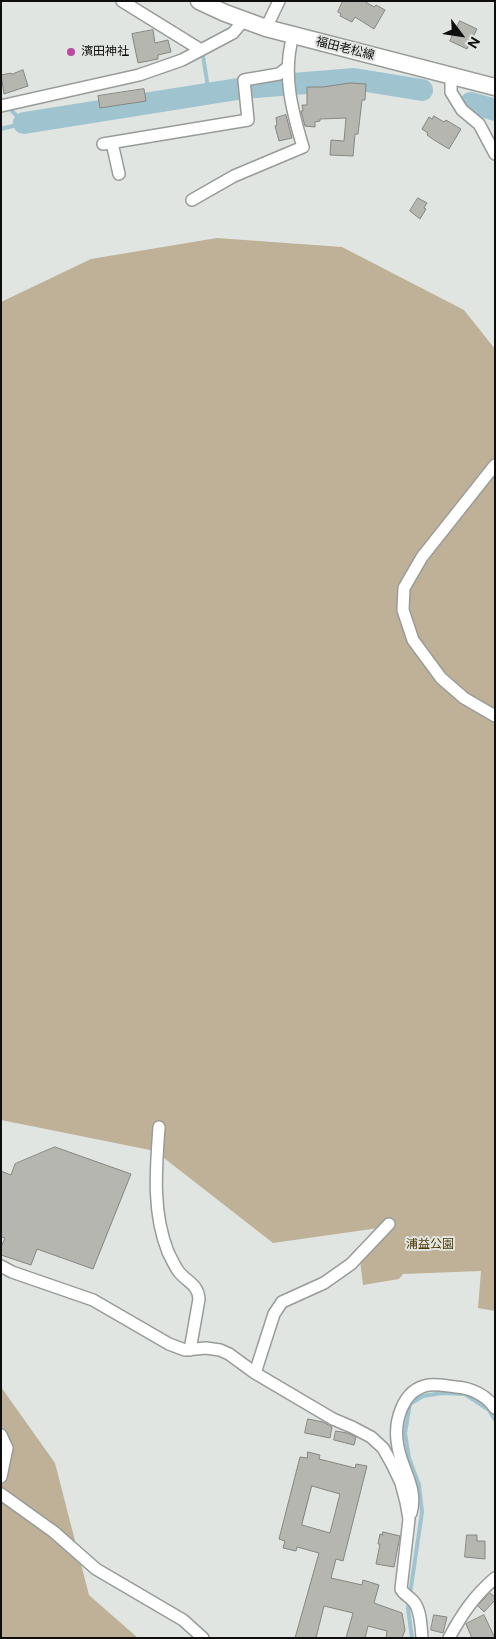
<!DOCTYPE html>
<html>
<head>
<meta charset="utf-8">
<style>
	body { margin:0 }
	#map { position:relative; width:496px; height:1639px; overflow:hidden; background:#e1e5e1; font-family:"DM Sans",sans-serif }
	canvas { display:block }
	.frame { position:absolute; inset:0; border:2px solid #0d0e0d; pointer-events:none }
	.north { position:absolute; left:436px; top:10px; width:50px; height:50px; -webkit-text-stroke:4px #e1e5e1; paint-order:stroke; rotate:121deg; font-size:14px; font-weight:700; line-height:20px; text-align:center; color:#0d0e0d }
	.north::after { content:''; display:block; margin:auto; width:18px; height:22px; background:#0d0e0d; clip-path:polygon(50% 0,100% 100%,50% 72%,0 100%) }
</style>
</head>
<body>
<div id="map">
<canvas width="496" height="1639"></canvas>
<div class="frame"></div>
<div class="north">N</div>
</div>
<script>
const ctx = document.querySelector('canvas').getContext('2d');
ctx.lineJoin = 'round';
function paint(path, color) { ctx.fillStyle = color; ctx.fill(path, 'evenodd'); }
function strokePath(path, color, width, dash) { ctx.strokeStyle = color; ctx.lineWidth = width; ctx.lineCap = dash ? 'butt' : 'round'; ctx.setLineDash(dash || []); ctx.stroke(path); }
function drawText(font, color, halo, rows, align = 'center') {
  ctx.font = font + ' "DM Sans","Noto Sans JP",sans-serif'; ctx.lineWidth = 4; ctx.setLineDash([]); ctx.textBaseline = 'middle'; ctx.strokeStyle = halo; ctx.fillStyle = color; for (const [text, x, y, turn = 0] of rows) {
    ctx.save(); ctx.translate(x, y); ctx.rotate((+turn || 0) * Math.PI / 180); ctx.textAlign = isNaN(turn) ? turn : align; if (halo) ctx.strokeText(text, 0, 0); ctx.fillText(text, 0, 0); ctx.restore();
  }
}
paint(new Path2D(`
	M217 238 342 247 464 310 495 349V1311L478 1308 481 1271 403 1274 399 1279 363 1285 360 1260 393 1226 273 1243 155 1151 1 1120V302L91 259Z
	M1 1387 55 1463 89 1595 138 1638H1Z`), '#bfb198');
strokePath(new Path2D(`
	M203 56 209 94
	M12 111 24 123
	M1 129 24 123
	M412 1638 408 1608 422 1512 419 1485 409 1458 405 1433 410 1404 423 1396 442 1393 465 1394 489 1410 495 1420`), '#9fc4d0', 4);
strokePath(new Path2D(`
	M471 103 495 110
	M24 123 244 88 354 79 422 90`), '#9fc4d0', 22);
const building = new Path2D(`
	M343 1H364L374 7 376 5 385 10 374 29 355 17 352 22 340 16 341 14 338 12Z
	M460 21 477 29 467 49 450 41Z
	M153 30 155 43 168 40 171 52 158 55V59L138 63 132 34Z
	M23 70 28 86 4 94 1 75 11 73 12 74Z
	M350 83 366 84 365 100H362L358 134H355L353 156 330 155 331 140 344 141 346 118 320 119V121L315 122V127L305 126 301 111H303L302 105H307V87H323Z
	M144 89 146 101 100 108 98 96Z
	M286 115 292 138 279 141 275 126 277 125 276 118Z
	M434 116 444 122 446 120 461 129 449 149 434 140 427 135 428 133 422 129 429 117 432 119Z
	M418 198 427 203 424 208 426 209 420 219 410 211Z
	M55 1147 131 1174 93 1269 37 1249 31 1265 1 1255V1247L5 1238 1 1237V1171L11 1175 15 1164Z
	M308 1419 323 1422 332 1427 330 1438 305 1433Z
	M336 1431 347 1433 356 1437 354 1445 334 1440Z
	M308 1452 320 1455 319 1459 355 1468 356 1464 367 1466 343 1561 336 1559 331 1578 362 1585 363 1580 379 1585 374 1603 402 1613 405 1630 402 1638H386L387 1631 368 1626 365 1638H346L353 1613 324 1606 316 1638H295L319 1553 297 1547 296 1551 283 1548 285 1541 279 1539 300 1457 307 1458ZM312 1486 340 1494 330 1533 302 1525Z
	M383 1532 400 1536 394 1567 376 1564 380 1544H378L380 1534 382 1535Z
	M467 1535H477V1541H485V1559L465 1557Z
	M490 1593 495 1597V1600L484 1612 478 1606Z
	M434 1615 447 1617 443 1633 431 1630Z
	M484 1615 495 1638H472L466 1624Z`);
paint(building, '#b5b6b0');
strokePath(building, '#858681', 1);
const street = new Path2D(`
	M122 1 201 50
	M266 28 279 1
	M451 76V92L462 110 479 124 495 154
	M1 106 139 75 182 60 233 33 244 20
	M112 143 119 174
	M103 144 248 120 244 80 279 74 288 67
	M192 200 234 176 303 147C292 111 282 73 293 36
	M495 465 422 557 404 588 403 610 413 640 441 678 464 698 495 716
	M159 1127C156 1169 152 1212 168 1252 171 1258 175 1267 179 1272 187 1282 198 1284 199 1299L190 1350
	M1 1266 12 1272 93 1300 169 1344 185 1350 206 1348 220 1350 229 1354 255 1373 333 1419 352 1427 371 1437 383 1448 392 1464 401 1483 406 1502 409 1519 401 1589C404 1595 409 1596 413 1601 421 1609 421 1627 422 1638
	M255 1373 274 1314 282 1302 324 1283 351 1264 389 1224
	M1 1435 7 1448 1 1477
	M1 1494 54 1532 96 1569 183 1620 203 1638
	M411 1513C418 1488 402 1470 398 1447 393 1423 402 1389 429 1385 437 1384 447 1386 456 1387 471 1388 486 1395 495 1408
	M449 1638C462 1614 474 1596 495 1578`);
const secondary = new Path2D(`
	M199 1 225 13 266 28 495 87`);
strokePath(street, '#989c98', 14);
strokePath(secondary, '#989c98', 19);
strokePath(street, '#fff', 11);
strokePath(secondary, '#fff', 16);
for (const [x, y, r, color] of [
	[71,52,5,"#bb48a1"]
]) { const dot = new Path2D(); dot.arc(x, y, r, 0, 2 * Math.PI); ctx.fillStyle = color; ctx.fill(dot); strokePath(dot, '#e1e5e1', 2); }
drawText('12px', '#0d0e0d', '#e1e5e1', [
	["福田老松線",345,49,14]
]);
drawText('12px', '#0d0e0d', '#e1e5e1', [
	["濱田神社",81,52]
], 'left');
drawText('12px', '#523a05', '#e1e5e1', [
	["浦益公園",430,1245]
]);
</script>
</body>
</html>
